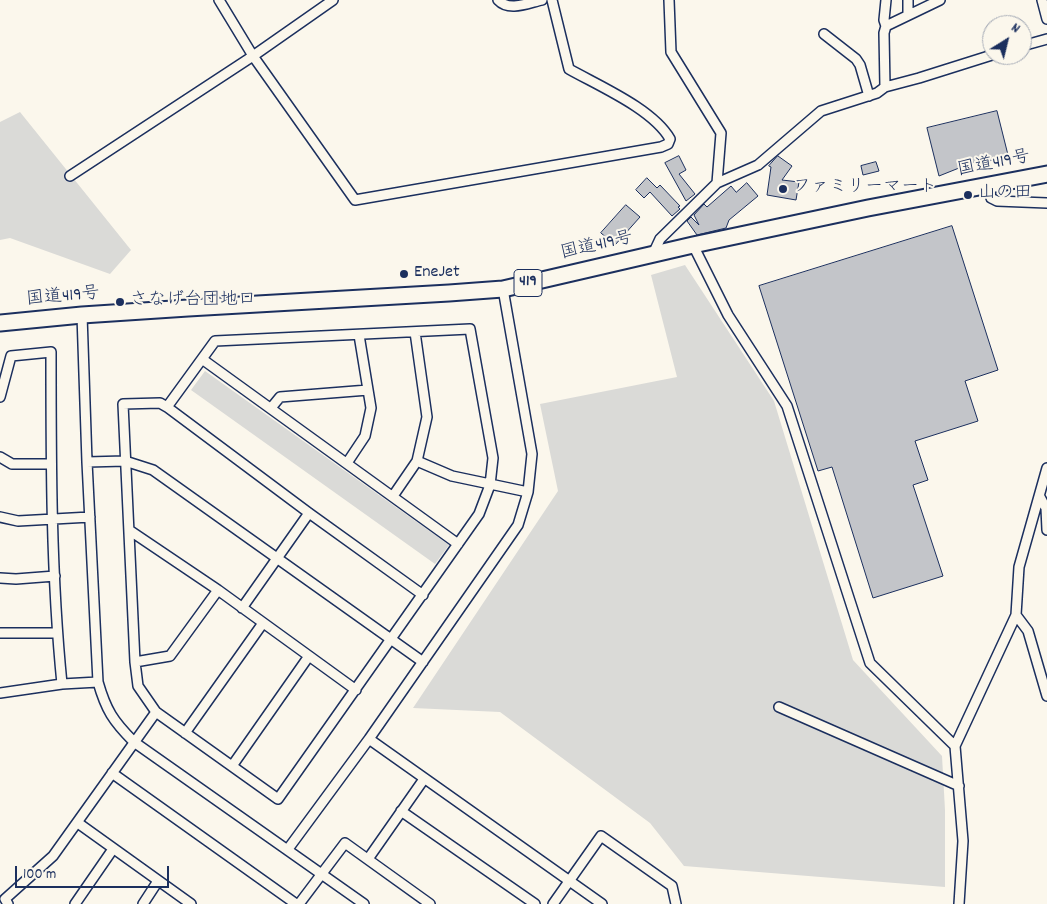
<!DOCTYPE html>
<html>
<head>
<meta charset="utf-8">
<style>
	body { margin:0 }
	#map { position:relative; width:1047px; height:904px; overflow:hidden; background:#fbf7ec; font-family:Dekko,sans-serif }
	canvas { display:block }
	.north { position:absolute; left:982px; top:15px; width:50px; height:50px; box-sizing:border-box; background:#fbf7ec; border:1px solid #a1a7b3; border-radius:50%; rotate:36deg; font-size:14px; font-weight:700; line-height:20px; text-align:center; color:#1b2f5e }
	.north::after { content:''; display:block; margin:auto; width:18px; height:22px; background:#1b2f5e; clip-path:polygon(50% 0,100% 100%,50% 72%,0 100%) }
	.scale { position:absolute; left:15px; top:866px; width:154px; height:22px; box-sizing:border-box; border:2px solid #1b2f5e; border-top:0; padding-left:6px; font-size:15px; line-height:18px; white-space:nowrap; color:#1b2f5e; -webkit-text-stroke:4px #fbf7ec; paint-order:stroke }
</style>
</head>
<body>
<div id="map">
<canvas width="1047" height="904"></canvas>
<div class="north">N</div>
<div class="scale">100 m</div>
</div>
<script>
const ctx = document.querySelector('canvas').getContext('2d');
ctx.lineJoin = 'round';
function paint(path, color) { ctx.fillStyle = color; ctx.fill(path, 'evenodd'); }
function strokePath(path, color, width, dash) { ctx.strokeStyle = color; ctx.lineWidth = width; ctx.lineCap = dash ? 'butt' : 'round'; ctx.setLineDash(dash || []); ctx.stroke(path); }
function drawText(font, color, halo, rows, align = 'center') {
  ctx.font = font + ' Dekko,"Klee One",sans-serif'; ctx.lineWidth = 4; ctx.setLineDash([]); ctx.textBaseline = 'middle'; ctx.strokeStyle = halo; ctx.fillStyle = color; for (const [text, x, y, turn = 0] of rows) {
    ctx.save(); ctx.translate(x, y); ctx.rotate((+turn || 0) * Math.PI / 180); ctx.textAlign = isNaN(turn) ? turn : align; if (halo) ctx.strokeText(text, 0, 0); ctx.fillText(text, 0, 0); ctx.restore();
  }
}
paint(new Path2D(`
	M20 112 131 250 110 274 10 238 0 240V122Z
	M685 265 774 401 853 660 942 756 945 810V887L684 866 650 823 500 712 413 708 558 491 540 404 677 377 651 275Z
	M205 371 449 545 435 564 191 390Z`), '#dadad7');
const building = new Path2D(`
	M997 111 1009 159 974 162 939 176 927 128Z
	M679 156 686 170 679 174 695 194 686 201 665 163Z
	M778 156 792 166 782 180 799 182 796 200 767 195 771 167 769 166Z
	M876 162 879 171 863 175 861 166Z
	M647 178 657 188 660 185 680 206 678 207 680 209 672 216 650 192 644 198 636 190Z
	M747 183 758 196 729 220 726 228 697 235 687 221 691 217 699 225 694 215 704 204 707 207 731 186 736 192Z
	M626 205 640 217 615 245 601 233Z
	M952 226 998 370 965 381 978 421 915 441 928 480 913 485 943 576 873 598 832 467 818 471 759 286Z`);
paint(building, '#c3c5c9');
strokePath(building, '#1b2f5e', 1);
const minor = new Path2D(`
	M219 0 253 56 355 200 661 147 668 144 670 139C653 109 599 86 569 69L552 0
	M498 0C509 12 528 3 542 0
	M669 0 671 52 721 133 717 183
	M1042 0 1047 19
	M908 15V0
	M886 26 884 20 886 0
	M824 34 856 59 860 65 869 96
	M1022 46 1047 39
	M885 87 919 78 992 55
	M70 176 253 56 333 0
	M989 186 991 198 997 201 1047 203
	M693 245 728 315 787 406 870 663 955 746
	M653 254 660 239 717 183 758 165 821 111 877 93 885 87 884 33 886 26 940 0
	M82 315 87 462 98 682C106 710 113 721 134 742L364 904
	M202 359 458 544
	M0 397 11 356 51 352C51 463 51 574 62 684
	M167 407 215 341 470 329 493 458 490 485 479 514 278 799 156 712 138 686 135 662 123 404 160 403 167 407 309 513 423 595
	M271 408 280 397 368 390
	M0 457 12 464H51
	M417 461 452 476 528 492
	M87 462 125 461 153 470 423 662
	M347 463 365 436 371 408 359 335
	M393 496 417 461 427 417 415 332
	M1040 497 1046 508 1047 530
	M0 517 18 521 90 517
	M129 530 218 590 356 690
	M0 578 16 579 55 576
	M242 608 309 513
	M1016 615 1028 631 1047 696
	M0 633H57
	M135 662 170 656 218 590
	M0 693 62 684 98 682
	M779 707 959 786
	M185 733 263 623
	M369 739 602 904
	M232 766 309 656
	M112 773 296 904
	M401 811 535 904
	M78 823 191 904
	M288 849 369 739 518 525 528 492 532 454 503 289
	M368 859 424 779
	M8 904 5 899 53 856 156 712
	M75 904 113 849
	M143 904 158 881
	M299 904 345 843 430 904
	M553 904 601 836 672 886 676 904
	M959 904 963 841 955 746 1016 615 1019 567 1047 468`);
const trunk = new Path2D(`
	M0 323 82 315 188 308 449 293 503 289 693 245 868 208 1047 174`);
strokePath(minor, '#1b2f5e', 12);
strokePath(trunk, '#1b2f5e', 19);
strokePath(minor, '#fbf7ec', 9);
strokePath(trunk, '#fbf7ec', 15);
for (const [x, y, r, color] of [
	[783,189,5,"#1b2f5e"],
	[968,195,5,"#1b2f5e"],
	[404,274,5,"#1b2f5e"],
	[120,302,5,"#1b2f5e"]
]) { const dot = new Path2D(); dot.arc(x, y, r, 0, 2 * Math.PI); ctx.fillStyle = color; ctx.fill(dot); strokePath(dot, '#fbf7ec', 2); }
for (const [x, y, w] of [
	[528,283,28]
]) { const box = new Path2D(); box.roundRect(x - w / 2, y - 13.5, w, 27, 4); ctx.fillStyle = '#fbf7ec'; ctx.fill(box); strokePath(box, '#1b2f5e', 1); }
drawText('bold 16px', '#1b2f5e', null, [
	["419",528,283]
]);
drawText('18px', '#1b2f5e', '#fbf7ec', [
	["国道419号",994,165,-11],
	["国道419号",597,247,-13],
	["国道419号",63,298,-5]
]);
drawText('18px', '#1b2f5e', '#fbf7ec', [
	["ファミリーマート",793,189],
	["山の田",978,195],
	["EneJet",414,274],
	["さなげ台団地口",130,302]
], 'left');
</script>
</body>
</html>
